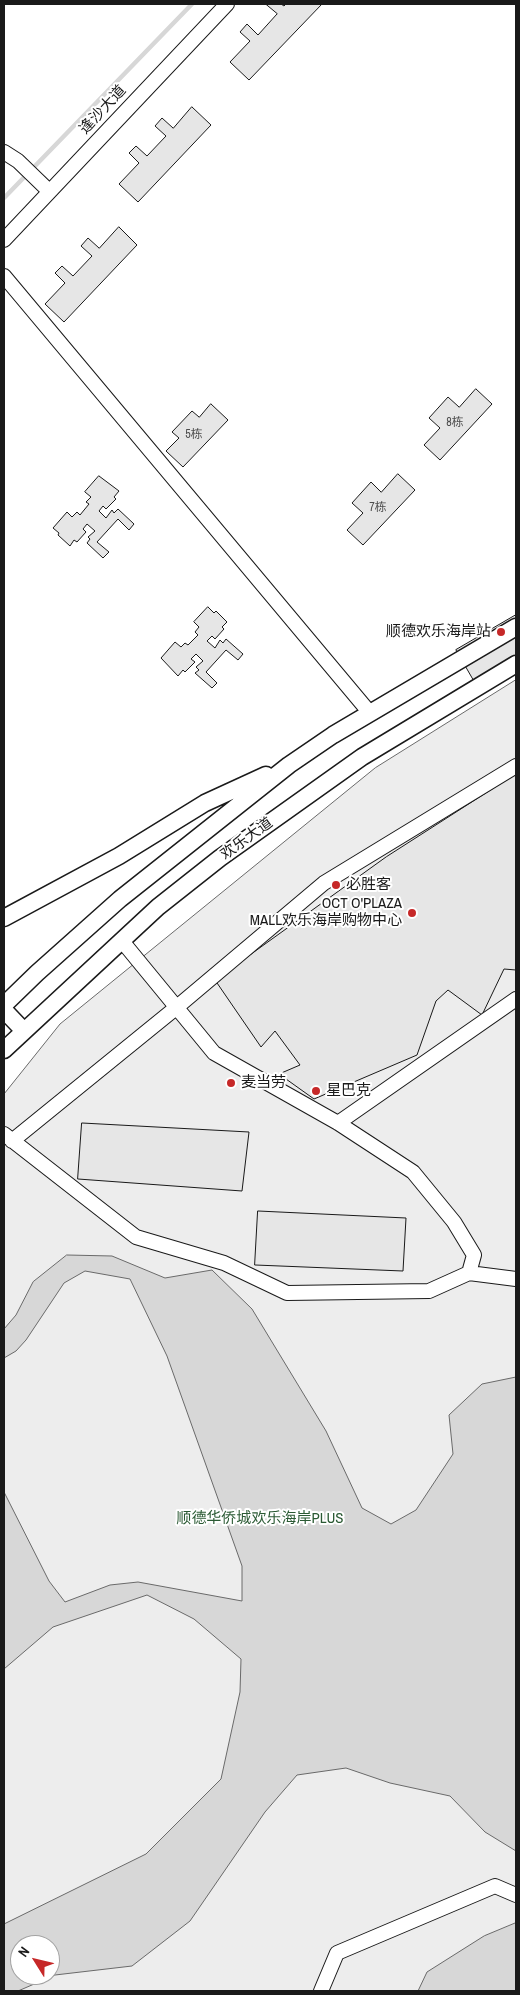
<!DOCTYPE html>
<html>
<head>
<meta charset="utf-8">
<style>
	body { margin:0 }
	#map { position:relative; width:520px; height:1995px; overflow:hidden; background:#fff; font-family:"Archivo Narrow",sans-serif }
	canvas { display:block }
	.frame { position:absolute; inset:0; border:5px solid #1a1a1a; pointer-events:none }
	.north { position:absolute; left:10px; top:1935px; width:50px; height:50px; box-sizing:border-box; background:#fff; border:1px solid #a3a3a3; border-radius:50%; rotate:306deg; font-size:14px; font-weight:700; line-height:20px; text-align:center; color:#1a1a1a }
	.north::after { content:''; display:block; margin:auto; width:18px; height:22px; background:#c62828; clip-path:polygon(50% 0,100% 100%,50% 72%,0 100%) }
</style>
</head>
<body>
<div id="map">
<canvas width="520" height="1995"></canvas>
<div class="frame"></div>
<div class="north">N</div>
</div>
<script>
const ctx = document.querySelector('canvas').getContext('2d');
ctx.lineJoin = 'round';
function paint(path, color) { ctx.fillStyle = color; ctx.fill(path, 'evenodd'); }
function strokePath(path, color, width, dash) { ctx.strokeStyle = color; ctx.lineWidth = width; ctx.lineCap = dash ? 'butt' : 'round'; ctx.setLineDash(dash || []); ctx.stroke(path); }
function drawText(font, color, halo, rows, align = 'center') {
  ctx.font = font + ' "Archivo Narrow","Noto Sans SC",sans-serif'; ctx.lineWidth = 4; ctx.setLineDash([]); ctx.textBaseline = 'middle'; ctx.strokeStyle = halo; ctx.fillStyle = color; for (const [text, x, y, turn = 0] of rows) {
    ctx.save(); ctx.translate(x, y); ctx.rotate((+turn || 0) * Math.PI / 180); ctx.textAlign = isNaN(turn) ? turn : align; if (halo) ctx.strokeText(text, 0, 0); ctx.fillText(text, 0, 0); ctx.restore();
  }
}
const built = new Path2D(`
	M516 680V1991H4V1094L60 1024 375 768ZM20 1945H50V1975H20Z`);
paint(built, '#ededed');
strokePath(built, '#6a6a6a', 1);
const water = new Path2D(`
	M67 1255 112 1256 165 1278 212 1270 252 1309 326 1431 362 1508 391 1524 416 1510 453 1454 449 1415 482 1384 516 1377V1851L485 1832 450 1796 390 1783 346 1768 297 1775 265 1812 190 1921 132 1966 55 1975 18 1991H4V1924L146 1854 221 1779 240 1692 241 1659 194 1619 147 1595 53 1627 4 1669V1492L49 1581 65 1602 110 1585 138 1582 242 1601V1566L167 1356 130 1279 85 1271 64 1283 26 1340 16 1351 4 1358V1329L16 1315 33 1282ZM20 1945H50V1975H20Z
	M516 1923V1991H418L427 1972 484 1936Z`);
paint(water, '#d7d7d7');
strokePath(water, '#6a6a6a', 1);
strokePath(new Path2D(`
	M4 198 192 4`), '#d7d7d7', 4.5);
const building = new Path2D(`
	M266 4H281L284 6 286 4H322L249 80 230 62 250 41 240 32 247 24 258 35 277 14Z
	M192 107 211 125 138 202 119 184 139 163 129 153 136 146 147 156 166 136 155 126 162 118 173 128Z
	M119 227 137 245 64 322 45 304 65 283 55 273 62 266 73 276 92 256 81 246 88 238 99 248Z
	M476 389 492 404 440 460 424 445 440 428 429 418 448 397 459 407Z
	M211 404 228 420 183 467 166 451 179 438 172 432 192 411 199 417Z
	M398 474 415 490 363 545 347 530 363 513 352 503 371 482 381 492Z
	M99 476 119 491 114 497 116 499 106 509 103 506 99 511 106 518 112 510 114 513 118 509 134 524 129 530 118 519 97 542 109 552 103 558 87 543 90 539 88 537 95 531 87 524 83 529 86 532 77 542 74 540 70 546 58 535 59 533 53 528 67 512 72 517 77 512 80 515 89 504 86 502 91 497 85 492Z
	M208 607 214 613 216 611 227 622 222 627 224 629 215 639 212 636 207 641 215 648 220 640 223 643 226 639 243 654 238 660 226 650 206 672 217 683 212 688 195 673 199 670 196 667 203 661 196 654 191 659 195 662 185 672 183 670 178 676 161 658 175 642 181 647 185 643 188 645 198 635 195 632 199 627 194 622Z
	M516 615V658L475 683 456 650Z
	M516 774V970L504 969 482 1015 448 990 436 1001 417 1055 314 1099 279 1074 300 1065 275 1031 261 1047 215 980 386 857Z
	M82 1123 249 1132 242 1191 78 1179Z
	M258 1211 406 1218 403 1271 255 1265Z`);
paint(building, '#e6e6e6');
strokePath(building, '#1a1a1a', 1);
const minor = new Path2D(`
	M4 152 18 161 49 191
	M4 240 227 4
	M4 276 370 713
	M338 1123 516 999
	M4 1134 136 1237 224 1263 287 1293 429 1291 469 1273 474 1255 454 1222 413 1172 338 1123 214 1053 122 941
	M12 1141 177 1007 324 883 516 766
	M469 1273 516 1279
	M321 1991 337 1953 495 1886 516 1895`);
const tertiary = new Path2D(`
	M4 918 119 856 205 803 266 775
	M4 1005 37 973 120 899 289 765 333 735 516 627
	M4 1010 24 1031
	M4 1050 158 907 220 858 362 757 516 664`);
strokePath(minor, '#1a1a1a', 16);
strokePath(tertiary, '#1a1a1a', 19);
strokePath(minor, '#fff', 14);
strokePath(tertiary, '#fff', 16);
for (const [x, y, r, color] of [
	[501,632,5,"#c62828"],
	[336,885,5,"#c62828"],
	[412,913,5,"#c62828"],
	[231,1083,5,"#c62828"],
	[316,1091,5,"#c62828"]
]) { const dot = new Path2D(); dot.arc(x, y, r, 0, 2 * Math.PI); ctx.fillStyle = color; ctx.fill(dot); strokePath(dot, '#fff', 2); }
drawText('12px', '#4d4d4d', null, [
	["8栋",455,423],
	["5栋",194,435],
	["7栋",378,508]
]);
drawText('15px', '#1a1a1a', '#fff', [
	["逢沙大道",103,110,-47],
	["欢乐大道",247,839,-36]
]);
drawText('15px', '#1a1a1a', '#fff', [
	["顺德欢乐海岸站",491,632,"right"],
	["必胜客",346,885],
	["OCT O'PLAZA",402,904,"right"],
	["MALL欢乐海岸购物中心",402,921,"right"],
	["麦当劳",241,1083],
	["星巴克",326,1091]
], 'left');
drawText('15px', '#2b5a34', '#fff', [
	["顺德华侨城欢乐海岸PLUS",260,1519]
]);
</script>
</body>
</html>
